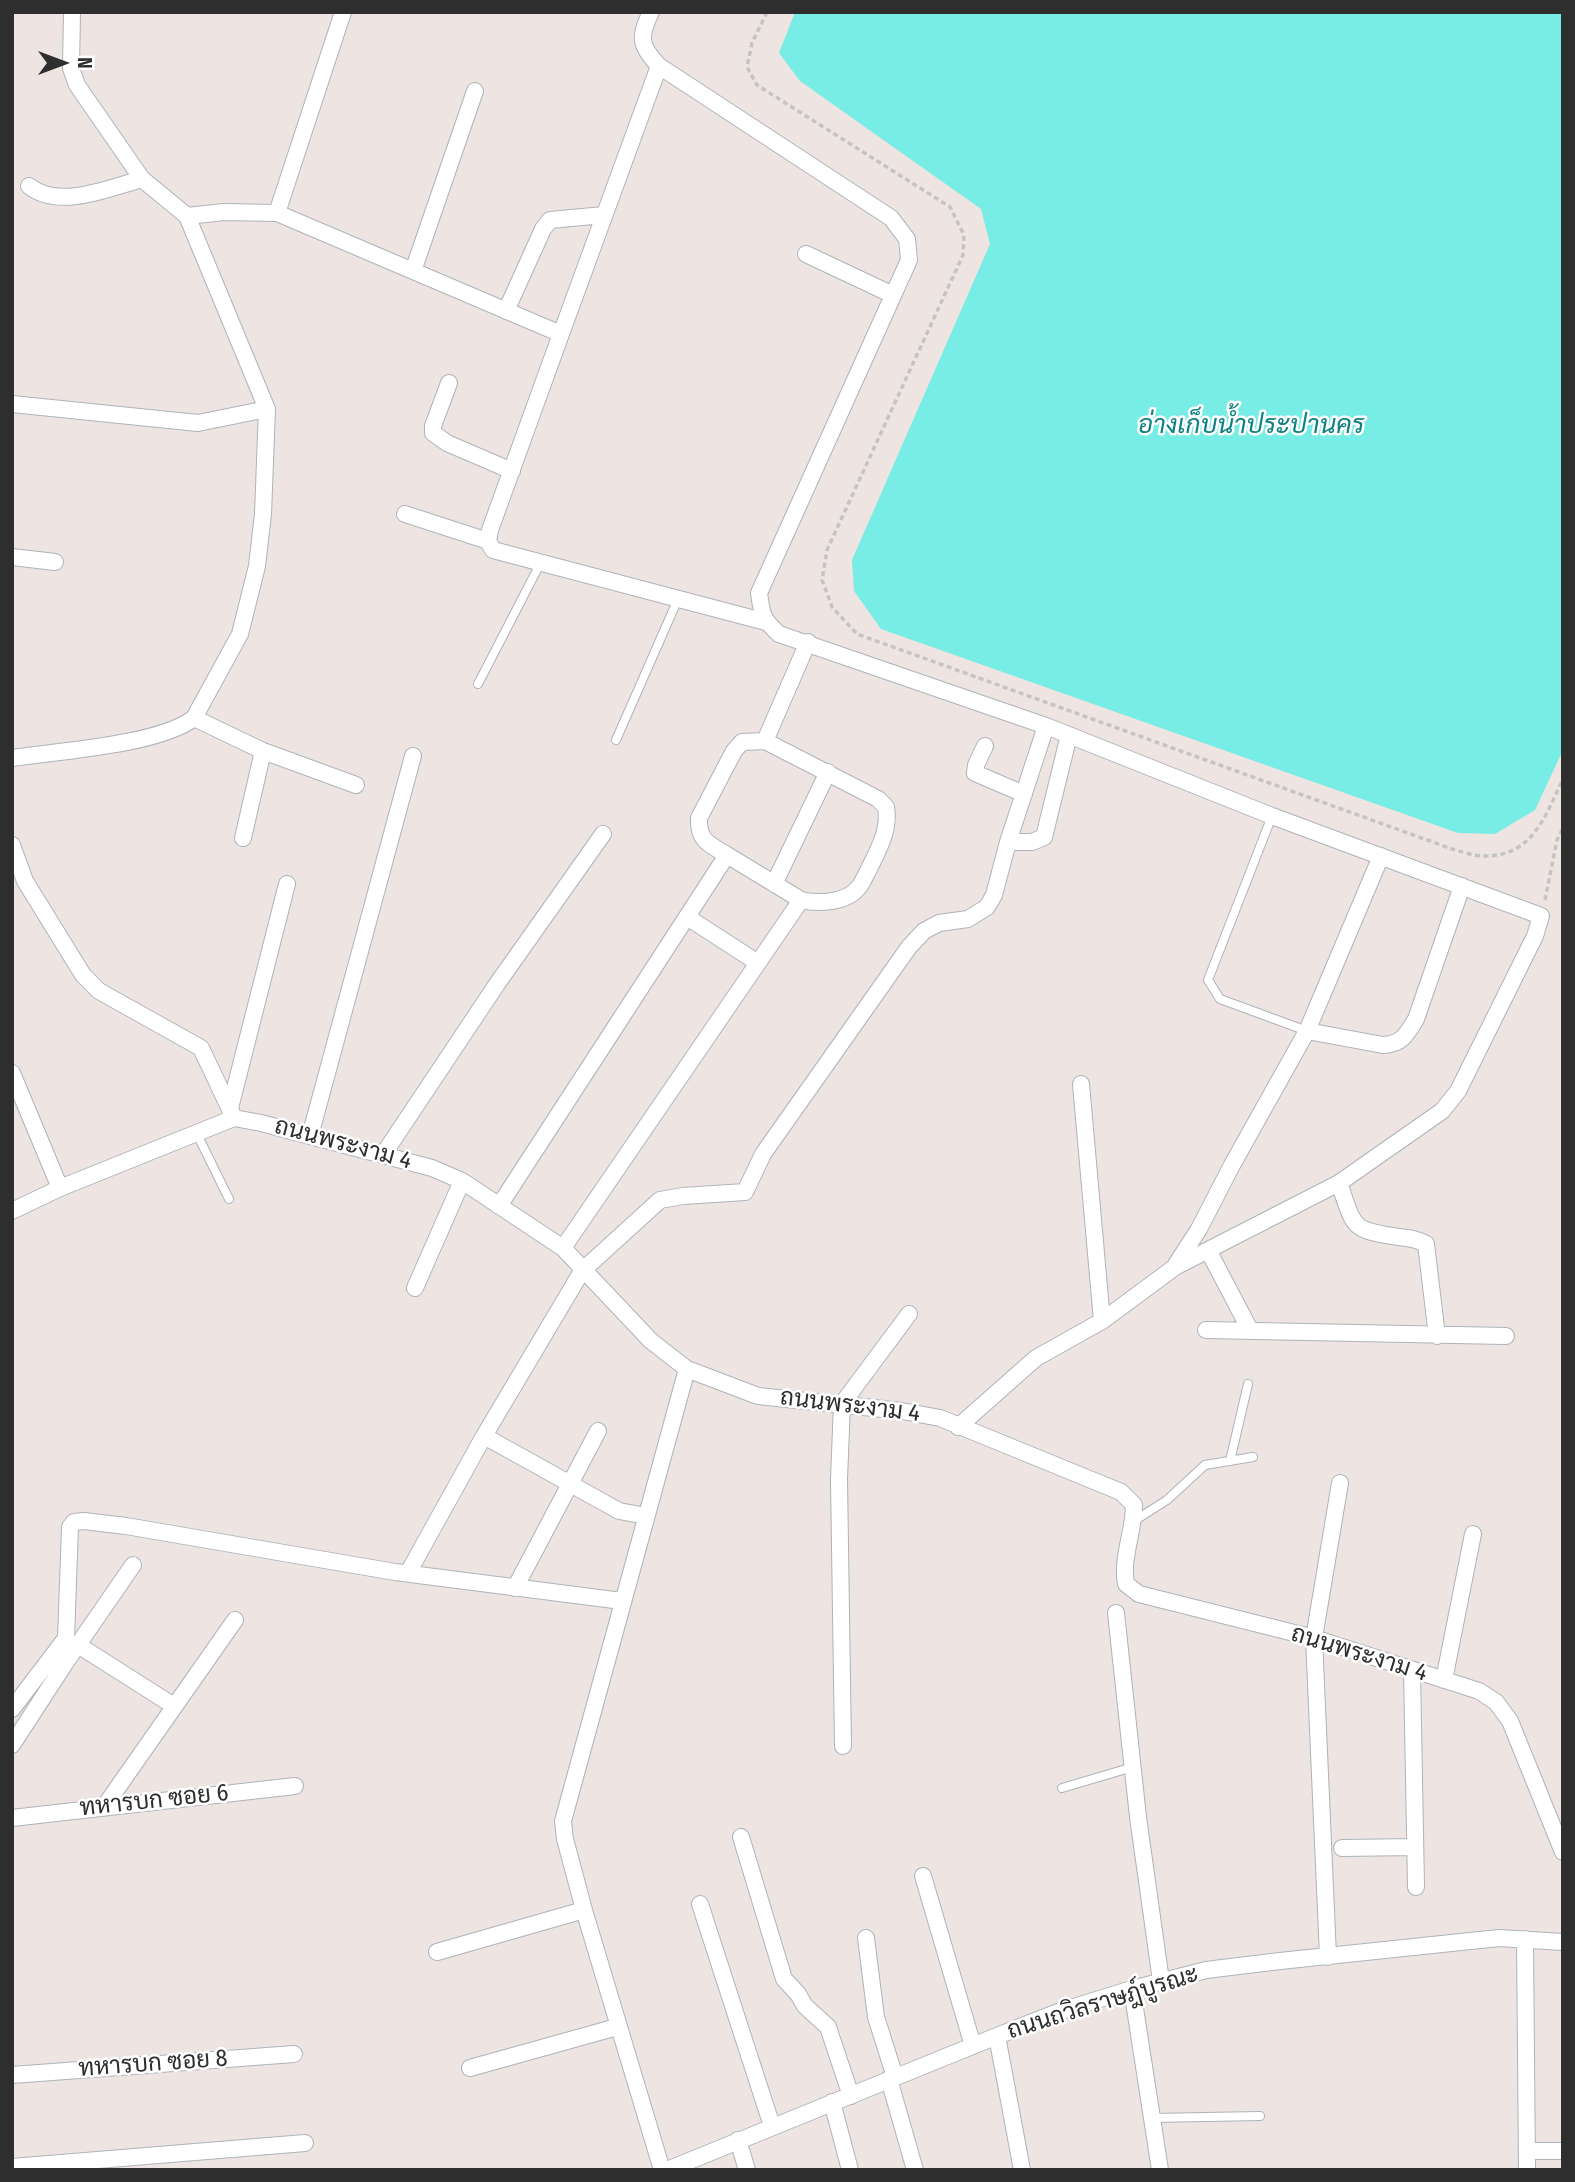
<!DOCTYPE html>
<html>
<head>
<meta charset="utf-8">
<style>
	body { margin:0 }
	#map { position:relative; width:1575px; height:2182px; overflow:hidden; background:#eee4e1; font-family:"Fira Sans Condensed",sans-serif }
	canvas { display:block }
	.frame { position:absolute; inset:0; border:14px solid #2e2e2e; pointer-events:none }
	.north { position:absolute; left:28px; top:28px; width:70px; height:70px; -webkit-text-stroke:5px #fff; paint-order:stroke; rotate:90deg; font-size:19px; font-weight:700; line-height:28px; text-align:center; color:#2e2e2e }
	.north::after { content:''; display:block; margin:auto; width:24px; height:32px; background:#2e2e2e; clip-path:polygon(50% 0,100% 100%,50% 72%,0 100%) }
</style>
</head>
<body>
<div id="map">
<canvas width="1575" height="2182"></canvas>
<div class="frame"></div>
<div class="north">N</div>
</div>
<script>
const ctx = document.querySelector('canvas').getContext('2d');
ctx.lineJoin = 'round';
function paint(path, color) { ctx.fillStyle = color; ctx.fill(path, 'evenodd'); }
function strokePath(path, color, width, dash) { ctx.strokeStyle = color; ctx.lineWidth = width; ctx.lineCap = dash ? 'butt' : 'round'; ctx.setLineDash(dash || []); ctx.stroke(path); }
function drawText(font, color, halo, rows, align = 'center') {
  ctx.font = font + ' "Fira Sans Condensed",Sarabun,sans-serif'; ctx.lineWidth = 5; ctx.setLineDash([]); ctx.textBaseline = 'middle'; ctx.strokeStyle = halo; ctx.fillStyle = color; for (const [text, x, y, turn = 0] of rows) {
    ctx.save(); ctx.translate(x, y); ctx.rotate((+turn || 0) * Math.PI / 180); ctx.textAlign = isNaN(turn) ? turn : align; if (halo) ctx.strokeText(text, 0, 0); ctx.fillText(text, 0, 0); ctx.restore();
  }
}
paint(new Path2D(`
	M795 12H1563V750L1535 810 1495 834 1458 833 881 629 854 591 852 560 990 244 981 209 800 81 779 53Z`), '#77ede5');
const service = new Path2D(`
	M478 684 540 564
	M616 740 678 599
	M1272 816 1208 980 1220 999 1307 1031
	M196 1132 229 1199
	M1230 1461 1248 1384
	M1134 1521 1167 1500 1205 1465 1253 1457
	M1062 1788 1133 1767
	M1152 2118 1260 2116`);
const minor = new Path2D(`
	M343 12 277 213 561 334 659 66
	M651 12C639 37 639 45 659 66L891 218 907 239 909 260 759 593C762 615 762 619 779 634L1046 726 1272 816 1541 916 1535 936 1458 1091 1442 1111 1339 1183 1175 1267 1102 1321 1036 1358 958 1427
	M29 186C59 210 109 188 142 179
	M187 216 224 212 277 213
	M806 254 893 295
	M413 271 475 91
	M506 311 543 229 550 220 604 215
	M561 334 490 530 488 541 493 550 766 622
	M449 383 433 426V433L447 443 512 471
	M12 404 198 423 267 409
	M405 514 488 541
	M12 557 55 562
	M194 718 263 751 356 785
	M765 741 808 642
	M985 746 976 765 975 773 1024 794
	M12 758C59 751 159 745 194 718L240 634 257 566 263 514 267 409 187 216 142 179 77 85 71 68 72 12
	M243 838 263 751
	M1008 842H1032L1044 837 1069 735
	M12 845 25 881 83 975 99 991 201 1048 234 1118
	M727 855C709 844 698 841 699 818L734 751 742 742 765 741 878 799 886 807C890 830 879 848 869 869 865 875 863 883 858 888 846 903 818 904 801 900
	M774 884 828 772
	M687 917 758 963
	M1307 1031 1381 856
	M12 1073 60 1188
	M1081 1084 1102 1321
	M230 1108 287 884
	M310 1136 413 756
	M383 1155 497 984 603 834
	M1339 1183C1355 1227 1349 1230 1399 1237 1409 1238 1417 1239 1426 1244L1437 1336
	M499 1206 727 855 801 900 563 1248
	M12 1211 60 1188 234 1118 261 1123 432 1168 462 1181 563 1248 651 1341 687 1369 758 1396 902 1411 940 1418 1121 1492 1134 1505C1134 1531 1121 1559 1126 1584L1139 1594 1314 1638 1479 1691 1496 1702 1510 1721 1563 1852
	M1208 1250 1250 1330
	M1175 1266 1199 1229 1232 1165 1307 1031 1383 1045C1402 1044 1407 1034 1416 1019L1462 886
	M415 1288 462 1181
	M1206 1330 1506 1336
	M484 1436 619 1511 646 1516
	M408 1573 484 1436 582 1271 660 1200 683 1196 745 1192 763 1154 909 947 924 931 939 923 968 919 987 907 994 895 1008 842 1046 726
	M515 1588 598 1431
	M1116 1613 1138 1817 1161 1981
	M78 1645 174 1706
	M1412 1670 1416 1887
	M1444 1680 1473 1534
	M12 1709 66 1638 70 1527 74 1522 84 1521 126 1526 395 1572 622 1601
	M12 1745 64 1665 133 1565
	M843 1746 839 1479 842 1404 909 1314
	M104 1807 235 1620
	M12 1818 295 1786
	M741 1837 784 1979 798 1994 805 2006 828 2027 851 2096
	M1342 1848 1415 1847
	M923 1876 973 2046
	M700 1904 772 2126
	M866 1938 876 2017 895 2077
	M1525 1939 1527 2170
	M437 1952 584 1910
	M1328 1957 1314 1638 1340 1483
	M1132 1989 1160 2170
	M997 2036 1022 2170
	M470 2068 617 2027
	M12 2075 294 2054
	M889 2079 915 2170
	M832 2102 850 2170
	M738 2140 747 2170
	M1527 2151H1563
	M12 2167 305 2143
	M662 2170 584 1910 565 1839 563 1821 687 1369
	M667 2170 997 2036 1061 2011 1132 1989 1206 1970 1280 1961 1499 1938 1563 1942`);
strokePath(service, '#aeb4b9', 10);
strokePath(minor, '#aeb4b9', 18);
strokePath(new Path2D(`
	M767 12 752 43 747 67 757 85 950 207 964 235 963 255 827 550 822 580 832 607 857 634 1452 849C1462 852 1474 856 1485 856 1533 856 1545 816 1563 779
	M1545 900 1557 840 1563 828`), '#c4c4c4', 3.5, [5, 3.5]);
strokePath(service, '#fff', 8);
strokePath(minor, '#fff', 16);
drawText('24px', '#2e2e2e', '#fff', [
	["ถนนพระงาม 4",343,1144,15],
	["ถนนพระงาม 4",850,1406,7],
	["ถนนพระงาม 4",1359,1654,17],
	["ทหารบก ซอย 6",154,1801,-6],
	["ถนนถวิลราษฎ์บูรณะ",1103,2003,-17],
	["ทหารบก ซอย 8",153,2064,-4]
]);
drawText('italic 26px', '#108183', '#fff', [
	["อ่างเก็บน้ำประปานคร",1251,426]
]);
</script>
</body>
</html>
